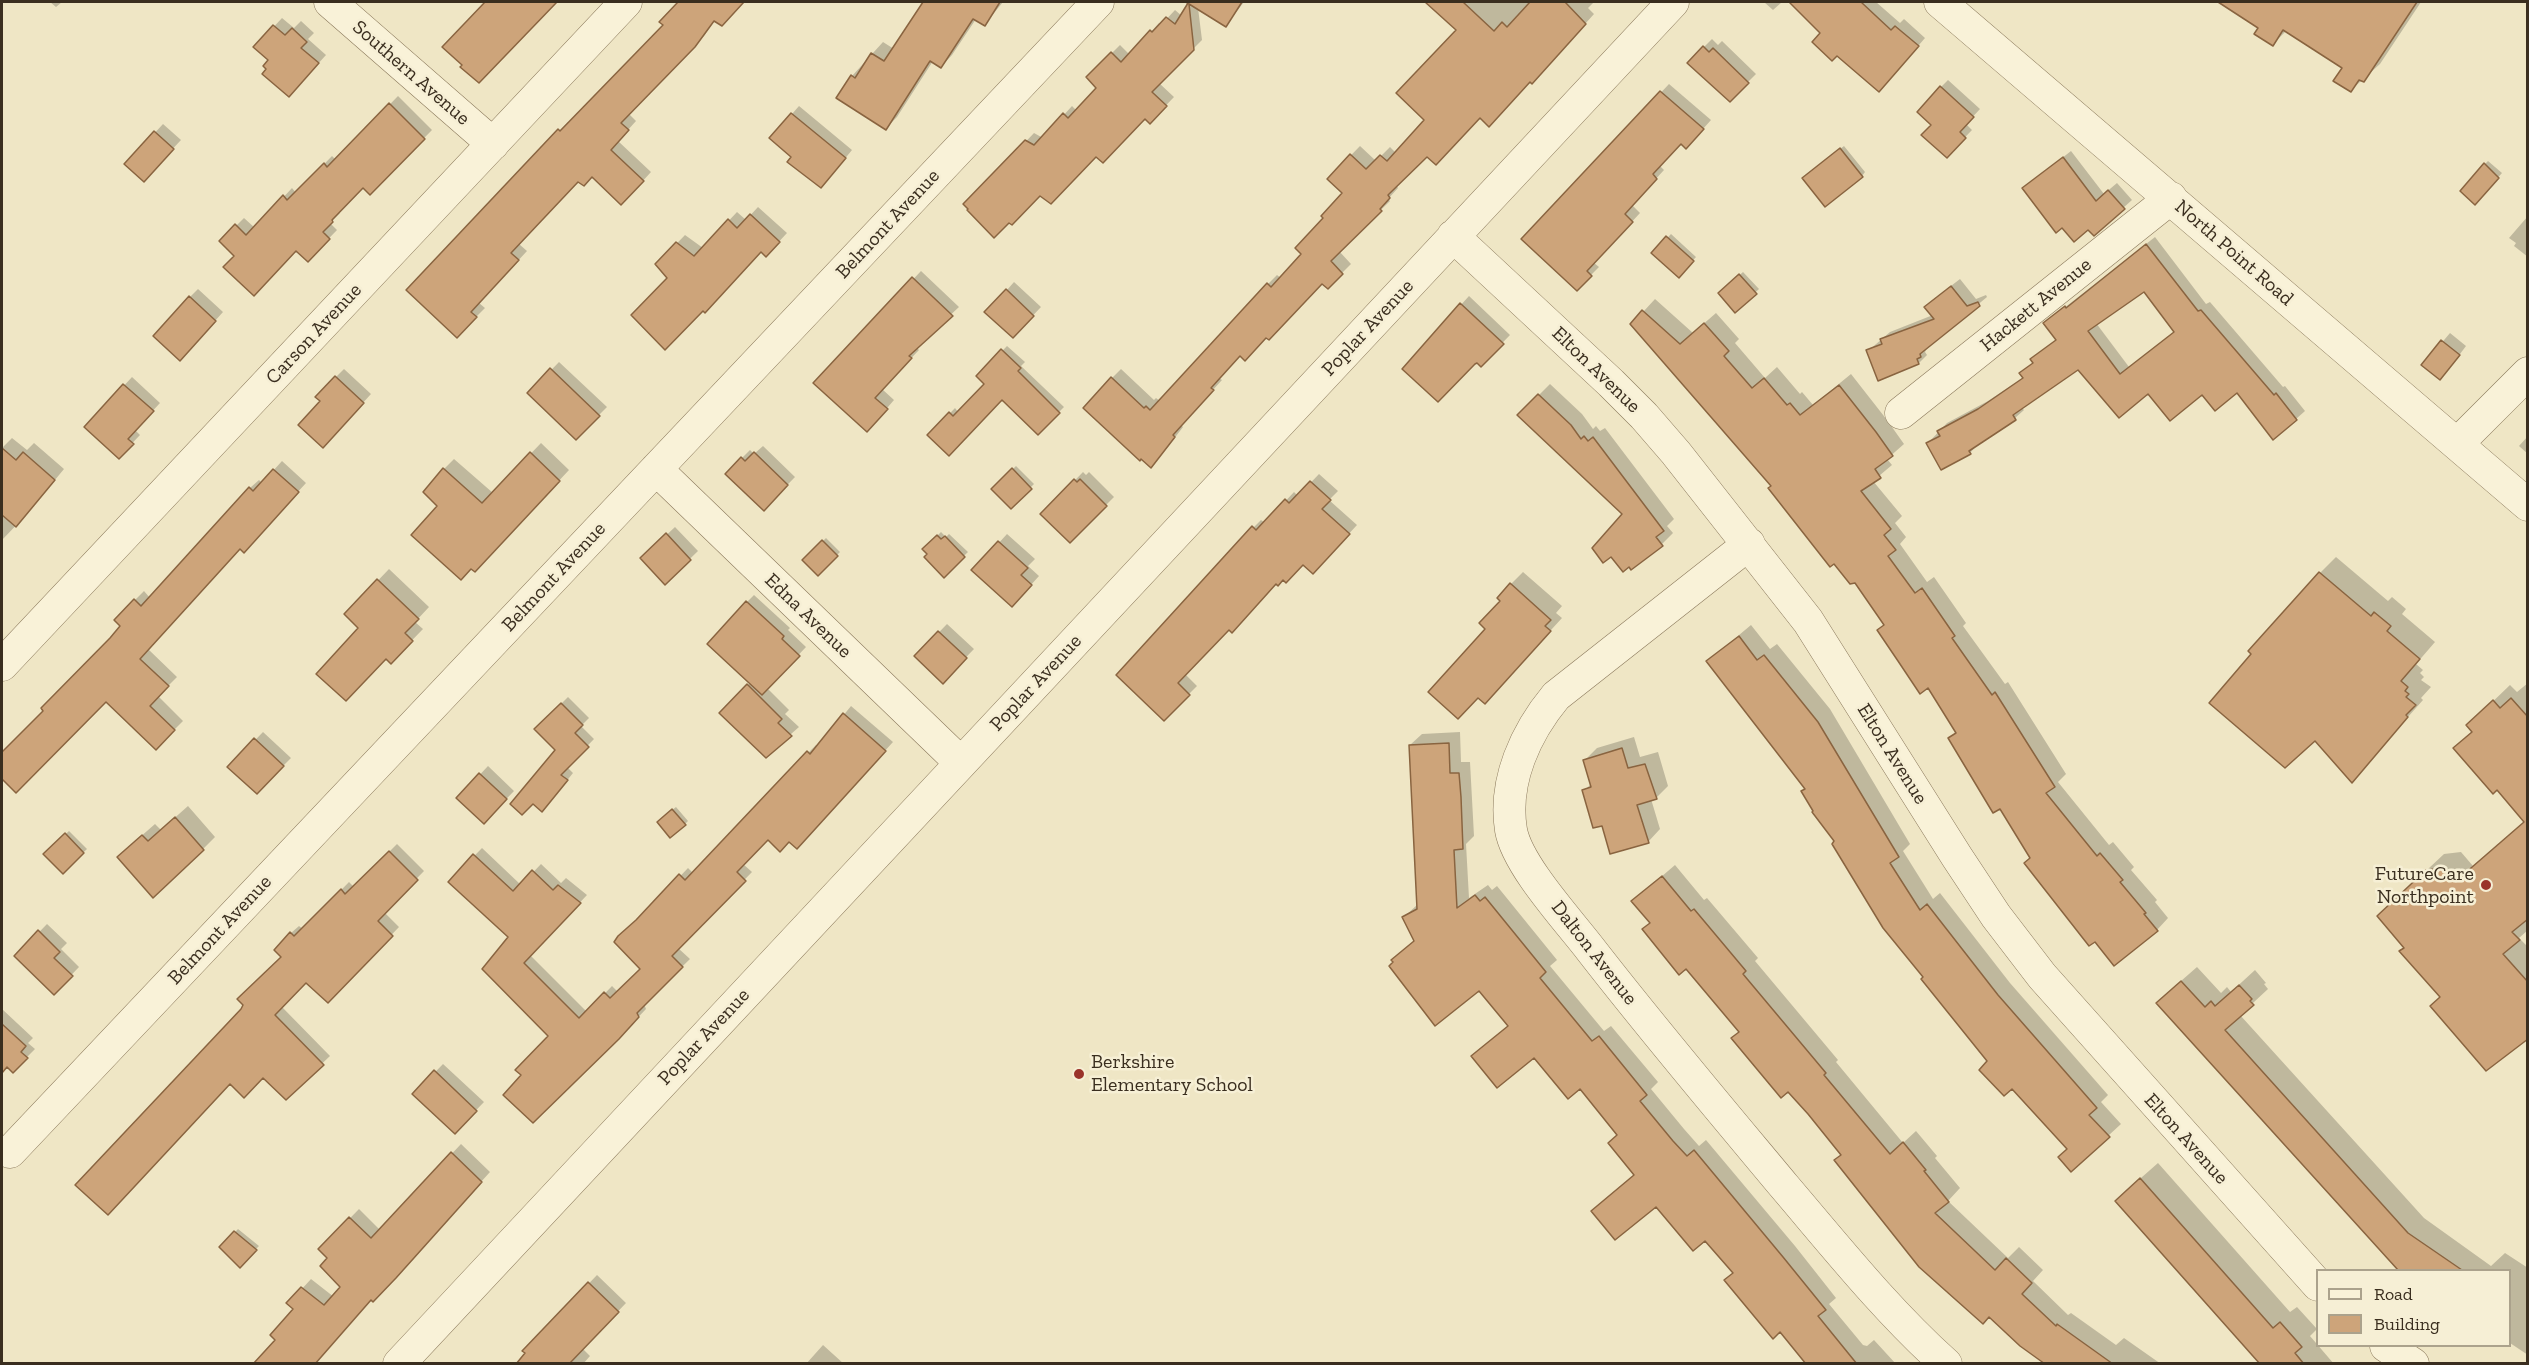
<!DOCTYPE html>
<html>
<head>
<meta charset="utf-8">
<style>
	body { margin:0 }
	#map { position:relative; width:2529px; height:1365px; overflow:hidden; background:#efe6c5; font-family:"Zilla Slab",serif }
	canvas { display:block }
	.frame { position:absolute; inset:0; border:3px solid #3a2e1f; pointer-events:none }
	.legend { position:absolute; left:2316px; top:1269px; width:195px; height:78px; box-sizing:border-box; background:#f6efd5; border:2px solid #aba28c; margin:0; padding:8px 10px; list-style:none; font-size:18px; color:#3a2e1f }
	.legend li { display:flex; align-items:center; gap:12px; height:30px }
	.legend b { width:30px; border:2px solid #aba28c }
</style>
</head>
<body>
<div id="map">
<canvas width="2529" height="1365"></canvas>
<div class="frame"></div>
<ul class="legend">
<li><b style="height:8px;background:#f9f2d8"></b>Road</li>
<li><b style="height:16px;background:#cda47a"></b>Building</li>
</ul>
</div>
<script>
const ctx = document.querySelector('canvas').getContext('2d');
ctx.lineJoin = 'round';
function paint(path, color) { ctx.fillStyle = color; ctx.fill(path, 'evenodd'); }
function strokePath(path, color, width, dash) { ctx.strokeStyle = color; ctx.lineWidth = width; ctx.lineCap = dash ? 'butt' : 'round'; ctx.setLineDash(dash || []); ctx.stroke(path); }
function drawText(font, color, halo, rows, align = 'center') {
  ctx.font = font + ' "Zilla Slab",serif'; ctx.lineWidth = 5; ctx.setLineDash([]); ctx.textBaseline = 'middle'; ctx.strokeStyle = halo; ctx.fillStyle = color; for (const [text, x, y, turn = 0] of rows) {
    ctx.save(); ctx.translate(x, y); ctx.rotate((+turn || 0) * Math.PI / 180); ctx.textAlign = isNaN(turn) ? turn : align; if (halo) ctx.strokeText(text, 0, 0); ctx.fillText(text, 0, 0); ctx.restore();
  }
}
paint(new Path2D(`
	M50 2H62L56 7Z
	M484 2H555L479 81 464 65Z
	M680 2H743L730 16 715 20 704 36 628 113 636 121 618 141 651 172 630 195 593 175 579 180 519 244 527 251 479 303 485 308 457 336 525 166 568 122 570 124 665 25 661 22Z
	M928 2H933L942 7 946 2H1003L985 24 976 19 952 55 941 67 933 61 897 117 886 128 852 76 883 42 894 49 919 11Z
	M1191 2H1244L1226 25 1198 8 1202 40 1159 83 1174 97 1150 122 1145 117 1040 194 966 204 1034 133 1043 138 1072 106 1077 111 1099 88 1088 77 1120 45 1130 55 1159 23 1161 25 1175 10 1182 16Z
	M1459 2H1594L1588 8 1594 14 1541 73 1426 155 1396 185 1398 188 1388 199 1390 201 1339 251 1351 264 1328 287 1323 282 1267 336 1241 355 1219 378 1222 380 1181 425 1183 427 1160 457 1112 378 1121 369 1154 400 1156 398 1160 401 1268 284 1277 275 1281 278 1304 254 1325 218 1344 193 1329 178 1360 146 1376 161 1390 147 1396 153 1427 120 1458 30 1444 17Z
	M1764 2H1782L1773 10Z
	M1791 2H1876L1900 23 1904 19 1925 38 1887 82 1822 33Z
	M2231 2H2421L2380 64 2351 90 2344 67 2287 30 2273 44 2260 28 2228 6Z
	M282 18 294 28 301 21 314 33 308 39 326 55 297 87 268 69 270 60 255 47Z
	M1712 39 1718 45 1722 41 1756 74 1730 100 1689 62Z
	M1948 80 1980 109 1966 124 1972 130 1947 156 1933 125 1941 87Z
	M1669 84 1711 120 1694 139 1681 142 1659 165 1664 170 1632 205 1640 213 1594 263 1599 267 1577 289 1523 239Z
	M398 96 432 130 370 193 363 186 339 211 340 213 330 223 337 230 308 260 296 249 236 256 221 241 244 218 255 228 292 188 296 193 332 156 336 160Z
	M799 106 852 150 829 178 793 157 792 114Z
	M163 124 181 140 151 172 126 164Z
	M1844 146 1865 172 1862 176 1807 174Z
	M2071 151 2104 194 2117 183 2132 200 2094 234 2024 188Z
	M2488 161 2502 173 2475 203 2485 164Z
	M758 207 787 233 774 247 669 278 657 264 685 235 703 248 737 212 746 220Z
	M2528 216V257L2514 246 2516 243 2509 238Z
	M1671 234 1696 257 1679 276 1653 253Z
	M2155 237 2206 304 2210 302 2283 387 2285 386 2305 411 2296 419 2273 438 2237 391 2149 392 2078 368 2021 407 2024 410 2015 418 1978 444 1970 453 1928 443 1947 423 1988 401 2024 377 2021 373 2034 362 2032 359 2057 339 2045 323ZM2144 290 2175 331 2129 367 2096 323Z
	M921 271 959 307 916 347 919 350 882 389 894 400 875 422 816 383Z
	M1743 272 1759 289 1735 311 1720 293Z
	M1960 279 1976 299 1986 295 1987 297 1928 346 1925 352 1927 355 1919 363 1879 379 1868 351 1890 332 1933 315 1934 299Z
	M1014 282 1041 307 1021 328 1007 290Z
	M198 289 223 312 188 351 190 297Z
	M1469 296 1510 335 1481 365 1477 361 1404 368Z
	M1655 299 1693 333 1716 313 1739 339 1735 343 1765 378 1777 367 1800 394 1802 392 1813 405 1851 374 1887 420 1904 444 1887 459 1892 465 1873 481 1902 516 1895 523 1906 537 1900 544 1927 582 1934 577 1966 623 1963 626 2005 684 2008 682 2066 774 2058 782 2109 845 2113 842 2134 867 2131 870 2157 900 2155 902 2168 918 2157 930 2032 858 2001 807 1950 738 1957 731 1929 686 1879 630 1886 623 1856 581 1632 324Z
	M2450 333 2466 346 2448 370 2423 365Z
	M1007 346 1025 362 1021 366 1064 407 1038 433 1002 398 929 435 955 408 958 412 986 384 978 376Z
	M559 362 607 407 576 438 529 393Z
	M344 369 371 394 331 438 322 401 336 377Z
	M132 377 160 403 135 430 140 435 119 457 86 427Z
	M1550 384 1582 414 1593 429 1596 426 1600 431 1605 428 1674 519 1667 526 1673 533 1662 544 1624 514 1519 415Z
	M2528 436V454L2519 446Z
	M12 438 27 450 34 443 64 469 26 515 2 540V448Z
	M541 443 569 470 485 560 472 567 439 506 444 469 454 459 493 493Z
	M763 446 795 477 764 509 742 458 750 450 754 454Z
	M282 461 306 483 252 542 240 547 148 649 177 677 158 696 183 721 156 748 106 700 16 791 2 777V757L122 626 116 620 135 600 144 591 150 598 250 488 259 480 262 483Z
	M1016 466 1034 484 1011 507 993 489Z
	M1083 472 1086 475 1089 472 1114 497 1070 541 1042 514Z
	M1319 474 1338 491 1329 500 1357 525 1321 564 1304 563 1276 583 1229 628 1185 674 1197 686 1164 719 1118 675 1254 527 1261 520 1265 523 1294 492 1298 496Z
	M675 527 698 551 665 583 642 558Z
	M941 532 946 537 949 534 968 552 944 575 924 549Z
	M1007 534 1035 559 1028 566 1039 576 1020 597 974 570Z
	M826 538 840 552 818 574 804 560Z
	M2336 557 2388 601 2392 597 2406 609 2402 614 2435 642 2416 664 2423 670 2420 673 2424 677 2421 680 2431 687 2421 698 2423 700 2352 780 2320 573Z
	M389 569 429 607 415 622 423 629 391 662 346 614Z
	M1523 572 1562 606 1556 613 1562 618 1497 689 1478 696 1487 629 1511 584Z
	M754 595 790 628 788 630 806 647 767 688 789 710 785 714 799 727 766 756 721 712 751 682 747 602Z
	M947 624 974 649 943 681 916 656Z
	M1751 625 1770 649 1777 644 1830 709 1910 844 1903 851 1933 899 1940 893 2010 983 2108 1095 2101 1102 2121 1124 2071 1170 2069 1149 1989 1061 1925 977 1836 841 1806 788 1708 661Z
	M2528 683V930L2519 938 2528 947V1037L2503 1058 2441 997 2405 947 2395 900 2444 854 2461 852 2473 866 2525 821 2497 788 2455 748 2473 730 2485 709 2510 685 2517 692Z
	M568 697 589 718 581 726 594 739 567 767 573 773 549 803 533 802 557 750 536 729Z
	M851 706 893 742 804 840 768 838 743 864 752 872 678 948 690 959 644 1004 646 1009 626 1030 524 1075 550 1036 510 937 450 881 482 848 521 885 541 864 561 883 566 878 587 895 530 955 587 1012 612 986 618 992 642 969 643 915 688 868 693 873 809 752 816 745 818 747Z
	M263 732 291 758 257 792 229 767Z
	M1460 732 1461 762H1470L1474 836 1466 844 1469 898 1488 885 1492 890 1497 886 1557 960 1550 966 1604 1031 1611 1026 1658 1082 1651 1089 1684 1129 1699 1146 1706 1140 1795 1246 1836 1298 1829 1304 1863 1345 1867 1346 1874 1340 1896 1364H1810L1705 1239 1656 1204 1593 1211 1635 1174 1619 1134 1580 1087 1534 1056H1473L1509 1025 1479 989 1415 940 1404 917 1418 904 1410 745 1422 734Z
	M1634 737 1640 757 1658 752 1668 786 1656 798 1651 799 1660 829 1648 842 1603 824 1584 791 1592 783 1585 760 1597 748Z
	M488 766 514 791 484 822 458 798Z
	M188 806 215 837 203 849 131 845 155 824 161 830Z
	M676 807 688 821 685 824 662 818Z
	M69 831 87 849 63 872 45 854Z
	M397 844 424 871 384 912 399 927 328 1001 306 981 282 1007 330 1056 286 1098 242 1010 283 957 291 933 299 926 303 929 349 882 354 887Z
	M1675 865 1704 900 1707 898 1758 958 1755 961 1838 1060 1836 1062 1903 1143 1916 1131 1937 1156 1935 1158 1960 1188 1948 1201 2008 1258 2019 1247 2043 1270 2033 1281 2068 1315 2071 1313 2116 1345 2124 1338 2161 1364H2047L1842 1154 1633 901Z
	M47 924 67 943 61 949 79 967 54 993 16 956Z
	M2197 967 2221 993 2227 987 2231 992 2255 970 2266 983 2264 984 2268 989 2240 1015 2424 1218 2491 1266 2505 1253 2528 1268V1355L2510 1343V1270H2405L2390 1260 2173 988Z
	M2 1009 33 1038 28 1043 35 1049 21 1063 7 1065 3 1069Z
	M443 1064 484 1102 455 1132 414 1094Z
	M461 1144 490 1172 382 1291 371 1299 277 1340 296 1309 289 1303 311 1279 334 1297 343 1287 329 1258 320 1249 359 1209 380 1230Z
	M2158 1163 2290 1312 2297 1307 2317 1329 2310 1336 2334 1364H2262L2133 1185Z
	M238 1229 259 1246 240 1265 221 1247Z
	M597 1275 626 1303 585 1346 583 1349 590 1356 583 1364H532L524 1351Z
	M823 1345 844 1364H806Z`), '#0003');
const building = new Path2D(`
	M485 2H557L479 83 460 67 462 65 442 47Z
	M678 2H744L722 26 714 21 695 47 621 123 629 130 611 150 644 181 621 205 592 177 584 186 578 182 511 253 519 260 471 312 477 317 457 338 406 290 524 165 558 129 560 131 663 25 659 22Z
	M923 2H1000L985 26 973 19 941 68 930 61 886 130 836 98 851 75 855 78 871 53 884 61Z
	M1185 2H1242L1226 27 1189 4 1194 50 1152 92 1167 106 1150 124 1145 119 1103 163 1096 157 1051 204 1040 196 1012 225 1009 223 994 238 967 210 968 209 963 204 1025 140 1034 145 1063 113 1068 118 1096 88 1086 77 1111 52 1121 62 1150 30 1152 32 1166 17 1175 24 1188 3Z
	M1425 2H1463L1494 31 1502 22 1507 27 1530 2H1565L1586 24 1532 84 1530 82 1489 127 1480 118 1436 165 1427 157 1388 195 1390 198 1380 209 1382 211 1331 261 1343 274 1328 289 1322 284 1269 340 1266 338 1245 361 1240 356 1211 388 1214 390 1173 435 1175 437 1151 468 1141 459 1140 461 1083 408 1111 377 1144 408 1146 406 1150 410 1267 283 1271 287 1301 254 1295 248 1323 218 1321 216 1342 193 1327 179 1350 154 1366 169 1380 155 1387 161 1424 120 1396 93 1456 30Z
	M1789 2H1861L1891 30 1895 26 1919 46 1879 92 1837 56 1832 61 1812 42 1820 33Z
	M2218 2H2417L2364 82 2359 80 2351 92 2333 81 2342 68 2283 30 2273 46 2254 34 2258 28Z
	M273 25 285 35 292 28 307 42 301 48 319 63 289 97 262 74 266 69 263 66 268 60 253 47Z
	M1703 46 1709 52 1713 48 1749 83 1730 102 1687 63Z
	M1940 86 1974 117 1960 132 1966 138 1947 158 1921 135 1931 125 1917 112Z
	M1660 91 1704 129 1686 149 1681 144 1653 174 1657 179 1625 214 1633 222 1587 271 1592 276 1577 291 1521 239Z
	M389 103 425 139 370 195 363 188 332 220 333 222 323 232 330 239 308 262 296 251 254 296 223 267 234 256 219 241 235 224 246 235 283 195 287 200 324 163 327 167Z
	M791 113 846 158 821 188 787 162 791 157 769 138Z
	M154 131 174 149 144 182 124 164Z
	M1840 148 1863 177 1825 207 1802 178Z
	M2063 157 2096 201 2108 190 2125 209 2094 236 2088 230 2074 242 2062 228 2056 233 2022 188Z
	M2484 163 2499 178 2475 205 2460 191Z
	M750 214 780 242 766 257 761 252 705 313 703 311 665 350 631 315 667 278 655 264 676 242 694 256 728 219 737 228Z
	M1666 236 1694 261 1679 278 1651 253Z
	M2146 244 2198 311 2201 310 2274 395 2276 393 2297 420 2273 440 2237 393 2215 411 2202 395 2170 421 2148 394 2119 418 2078 370 2013 415 2016 420 1969 451 1971 454 1941 470 1926 443 1940 436 1937 431 1978 409 2023 378 2019 373 2033 363 2030 359 2056 340 2043 323 2065 306 2066 308ZM2144 292 2174 332 2120 374 2088 331Z
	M1739 274 1757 294 1735 313 1718 293Z
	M912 277 953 316 909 356 912 358 875 398 888 409 867 432 813 383Z
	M1951 286 1967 306 1978 302 1980 306 1920 354 1921 357 1917 359 1919 364 1878 381 1866 350 1882 344 1880 339 1934 319 1924 307Z
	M1006 289 1034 316 1013 338 984 312Z
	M189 296 216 321 180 361 153 336Z
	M1460 303 1504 344 1481 367 1477 363 1475 364 1438 402 1402 369Z
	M1642 310 1680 344 1704 323 1729 351 1724 356 1752 388 1764 378 1787 405 1790 403 1800 415 1839 385 1876 432 1893 456 1875 469 1881 478 1861 491 1891 529 1884 535 1896 550 1888 556 1915 593 1922 588 1955 636 1952 638 1992 695 1995 692 2055 787 2046 793 2097 856 2100 853 2123 880 2120 882 2146 913 2144 914 2158 931 2114 966 2095 942 2089 946 2024 863 2030 858 2000 809 1993 813 1948 738 1956 733 1928 688 1920 694 1898 661 1877 630 1884 625 1855 583 1850 584 1834 564 1830 567 1768 488 1771 486 1630 324Z
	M2441 340 2460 355 2440 380 2421 365Z
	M1001 349 1021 368 1018 371 1060 413 1038 435 1002 400 949 456 927 435 949 412 953 416 984 384 976 376Z
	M550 368 600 416 576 440 527 393Z
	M335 376 364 403 323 448 298 425 320 401 315 397Z
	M123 384 154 411 128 439 134 444 119 459 84 427Z
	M1538 394 1571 425 1581 439 1584 436 1588 441 1593 437 1664 531 1656 537 1663 546 1631 570 1629 567 1623 572 1611 557 1603 563 1592 548 1622 514 1517 415Z
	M2 448 16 460 23 452 55 480 16 527 2 515Z
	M530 452 560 481 475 572 471 569 461 580 411 535 437 506 423 492 443 468 482 503Z
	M754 452 788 485 764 511 725 474 741 457 745 461Z
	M1012 468 1032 489 1011 509 991 489Z
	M273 469 299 492 244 553 240 549 140 659 169 686 150 706 175 730 156 750 106 702 16 793 2 779V752L43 711 41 708 110 638 120 626 114 620 134 599 141 606 249 487 253 491Z
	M1074 479 1077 482 1080 479 1107 506 1070 543 1040 514Z
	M1310 481 1331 500 1322 509 1350 534 1313 574 1303 565 1286 583 1283 580 1278 586 1276 584 1232 633 1229 630 1178 683 1190 695 1164 721 1116 675 1252 526 1256 530 1285 499 1289 503Z
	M666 533 691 560 665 585 640 558Z
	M937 535 941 539 945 536 965 557 944 578 924 557 927 554 922 549Z
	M822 540 838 556 818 576 802 560Z
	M998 541 1028 568 1021 575 1032 585 1012 607 971 570Z
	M2319 572 2371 616 2374 612 2391 626 2387 631 2420 659 2401 681 2408 687 2405 691 2409 694 2406 697 2416 705 2406 715 2408 717 2352 783 2315 741 2285 768 2209 703 2251 654 2248 651Z
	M377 579 419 619 405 633 413 641 391 664 386 659 346 701 316 674 358 628 344 614Z
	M1510 583 1551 620 1545 626 1551 631 1485 704 1478 698 1458 719 1428 692 1485 629 1479 623 1500 601 1497 598Z
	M746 601 784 636 782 639 800 656 762 695 707 644Z
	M938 631 967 658 943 684 914 656Z
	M1739 636 1757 660 1764 655 1818 722 1899 857 1890 863 1920 910 1927 904 1998 995 2097 1108 2089 1115 2110 1137 2071 1172 2058 1157 2067 1149 2012 1089 2004 1096 1979 1070 1987 1061 1921 979 1923 977 1883 928 1832 844 1834 841 1812 812 1813 811 1801 791 1805 789 1706 661Z
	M747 684 782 719 778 723 792 736 766 758 719 713Z
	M2511 698 2528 717V919L2512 932 2520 940 2503 954 2528 982V1039L2486 1071 2430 1006 2440 997 2399 951 2404 948 2377 916 2426 870 2445 868 2456 881 2524 822 2497 790 2493 794 2453 748 2472 732 2466 725 2493 700 2500 708Z
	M561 703 583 725 575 733 589 747 561 775 568 780 542 812 533 804 522 815 510 804 555 750 534 729Z
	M843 713 886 751 797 849 789 842 780 852 768 840 737 872 746 881 672 956 683 967 637 1013 639 1017 619 1039 533 1123 503 1095 521 1075 515 1070 548 1036 482 969 508 937 448 882 473 854 513 891 532 870 553 890 558 885 581 903 524 963 579 1018 604 992 610 998 640 969 614 942 618 936 636 920 679 874 685 880 807 751 810 754Z
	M254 738 284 766 257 794 227 767Z
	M1449 743 1450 773H1459L1461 797 1463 849 1454 850 1457 908 1475 895 1480 901 1485 897 1546 972 1540 978 1592 1041 1599 1036 1647 1095 1640 1101 1673 1141 1687 1156 1694 1150 1783 1257 1826 1310 1818 1316 1857 1364H1806L1780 1332 1773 1339 1724 1280 1733 1273 1705 1241 1693 1251 1656 1207 1615 1240 1591 1211 1634 1175 1608 1143 1617 1135 1580 1089 1568 1099 1534 1058 1497 1088 1471 1056 1508 1026 1479 991 1435 1026 1389 966 1393 962 1391 960 1414 941 1402 917 1417 909 1409 745Z
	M1622 748 1628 768 1645 764 1657 799 1637 805 1649 843 1610 854 1602 826 1593 828 1582 790 1591 787 1583 760Z
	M479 773 507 799 484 824 456 798Z
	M672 809 686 825 670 838 657 822Z
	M175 817 204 850 153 898 117 857 142 835 148 841Z
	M65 833 84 853 63 874 43 854Z
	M389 851 418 880 378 921 393 936 328 1003 306 983 275 1015 324 1065 286 1100 263 1078 244 1098 230 1084 108 1215 75 1185 241 1009 243 1005 237 999 281 957 274 950 290 932 294 936 341 889 345 894Z
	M1662 876 1691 911 1694 909 1746 971 1743 974 1826 1073 1824 1075 1890 1154 1903 1142 1926 1170 1924 1171 1949 1202 1935 1213 1995 1270 2006 1258 2032 1283 2022 1294 2056 1326 2057 1324 2113 1364H2045L2020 1346 1989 1317 1983 1324 1919 1267 1834 1160 1841 1155 1808 1114 1788 1092 1781 1098 1731 1038 1739 1032 1686 969 1679 975 1642 929 1650 923 1631 901Z
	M38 930 60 952 54 958 73 976 54 995 14 956Z
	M2181 981 2205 1007 2211 1001 2215 1006 2239 985 2252 999 2250 1001 2254 1005 2225 1030 2408 1233 2462 1270H2398L2156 1003Z
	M2 1024 26 1046 21 1052 28 1058 13 1073 7 1067 2 1073Z
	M434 1070 477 1111 455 1134 412 1094Z
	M451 1152 482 1182 396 1278 373 1302 371 1300 315 1364H253L275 1340 270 1335 293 1309 286 1303 301 1287 324 1305 340 1287 320 1266 327 1258 318 1249 349 1217 371 1238Z
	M2140 1178 2273 1328 2280 1322 2302 1347 2295 1353 2304 1364H2260L2115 1201Z
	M234 1231 257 1250 240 1268 219 1247Z
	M588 1282 619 1312 569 1364H516L525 1353 522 1351Z`);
paint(building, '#cda47a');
strokePath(building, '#896440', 1.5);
const minor = new Path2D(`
	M330 2 493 144
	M1940 2 2528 505
	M1453 236 1611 383 1644 416 1676 453 1808 621 1957 857 1996 916 2042 976 2318 1285
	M1901 413 2171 198
	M2457 444 2528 373
	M656 469 961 763
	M1749 544 1556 696C1526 732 1503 781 1511 830 1517 865 1568 920 1591 950 1653 1030 1719 1108 1784 1186 1836 1247 1886 1310 1946 1364
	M2 665 626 2
	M10 1152 1098 2
	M2386 1346 2413 1364
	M399 1364 1673 2`);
strokePath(minor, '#8a785b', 33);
strokePath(minor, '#f9f2d8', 32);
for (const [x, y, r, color] of [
	[2486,885,6,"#9a332a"],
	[1079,1074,6,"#9a332a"]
]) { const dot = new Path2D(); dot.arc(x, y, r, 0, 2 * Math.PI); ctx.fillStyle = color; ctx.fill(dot); strokePath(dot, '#f6efd5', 2); }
drawText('20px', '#3a2e1f', '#f6efd5', [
	["Southern Avenue",411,73,41],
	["Belmont Avenue",888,224,-47],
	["North Point Road",2234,253,41],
	["Hackett Avenue",2036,305,-39],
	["Poplar Avenue",1368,328,-47],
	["Carson Avenue",314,334,-47],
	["Elton Avenue",1596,370,44],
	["Belmont Avenue",554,577,-47],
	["Edna Avenue",808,616,44],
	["Poplar Avenue",1036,683,-47],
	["Elton Avenue",1892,754,58],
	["Belmont Avenue",220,930,-47],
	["Dalton Avenue",1594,953,52],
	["Poplar Avenue",704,1037,-47],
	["Elton Avenue",2186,1139,48]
]);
drawText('20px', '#3a2e1f', '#f6efd5', [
	["FutureCare",2474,874],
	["Northpoint",2474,897],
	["Berkshire",1091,1062,"left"],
	["Elementary School",1091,1085,"left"]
], 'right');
</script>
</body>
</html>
